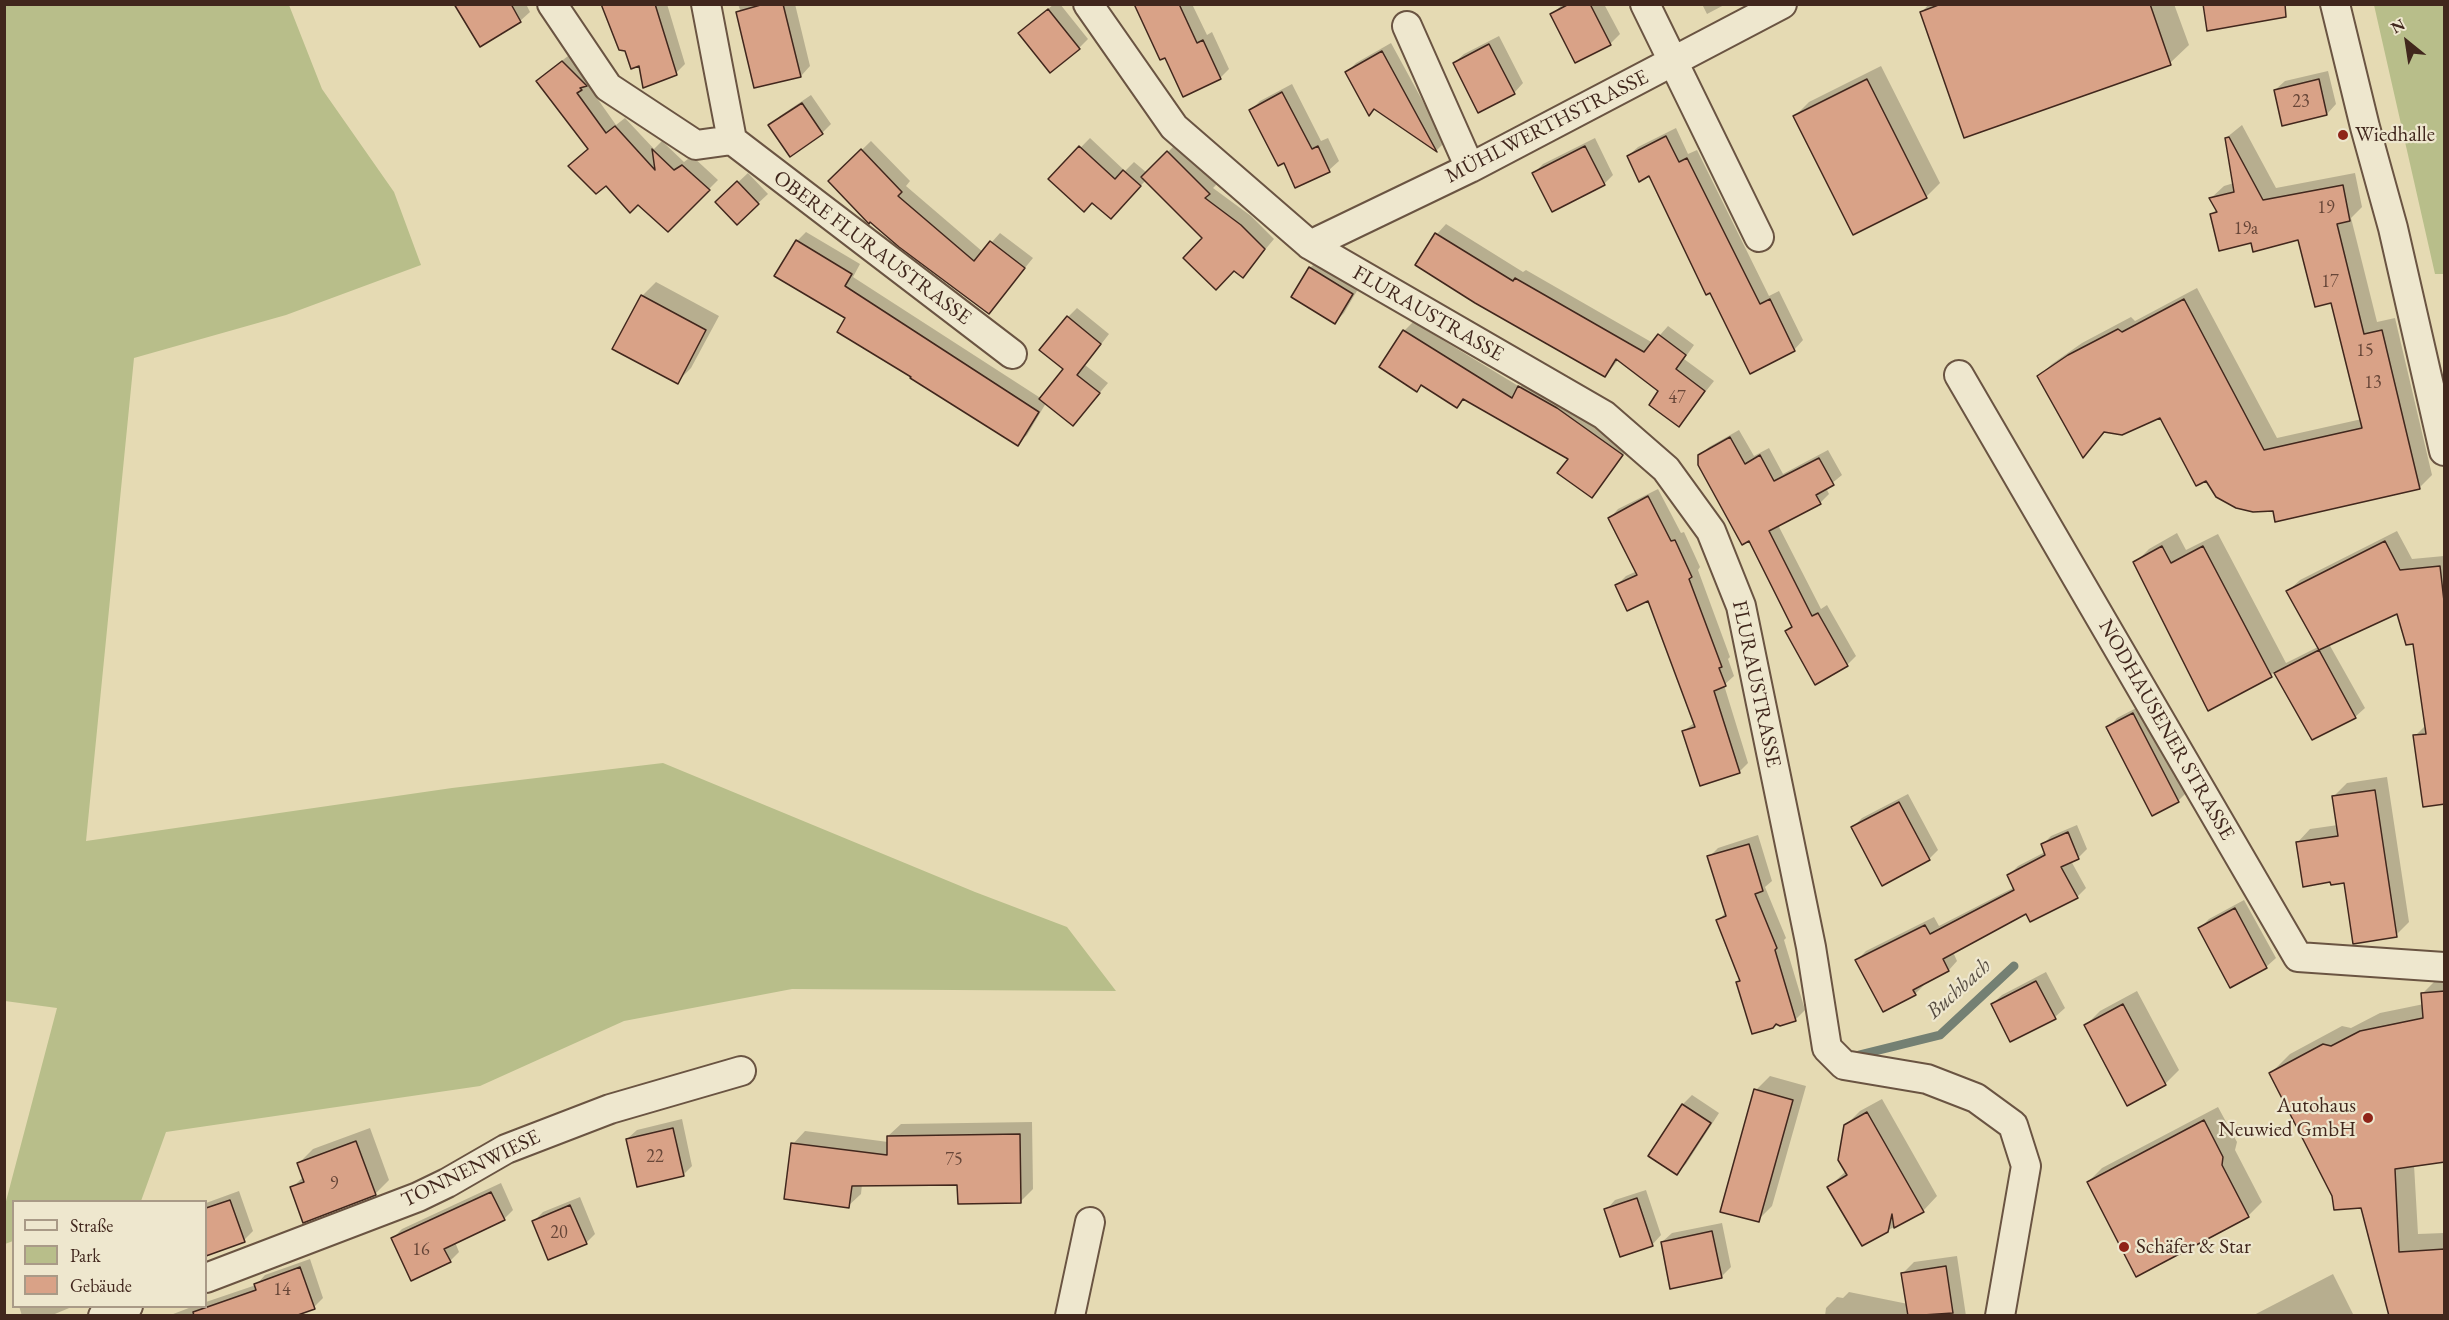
<!DOCTYPE html>
<html>
<head>
<meta charset="utf-8">
<style>
	body { margin:0 }
	#map { position:relative; width:2449px; height:1320px; overflow:hidden; background:#e5dab3; font-family:"EB Garamond",serif }
	canvas { display:block }
	.frame { position:absolute; inset:0; border:6px solid #41271d; pointer-events:none }
	.legend { position:absolute; left:12px; top:1200px; width:195px; height:108px; box-sizing:border-box; background:#eee7ce; border:2px solid #a99a87; margin:0; padding:8px 10px; list-style:none; font-size:18px; color:#41271d }
	.legend li { display:flex; align-items:center; gap:12px; height:30px }
	.legend b { width:30px; border:2px solid #a99a87 }
	.north { position:absolute; left:2377px; top:12px; width:60px; height:60px; -webkit-text-stroke:4px #eee7ce; paint-order:stroke; rotate:330deg; font-size:16px; font-weight:700; line-height:24px; text-align:center; color:#41271d }
	.north::after { content:''; display:block; margin:auto; width:21px; height:27px; background:#41271d; clip-path:polygon(50% 0,100% 100%,50% 72%,0 100%) }
</style>
</head>
<body>
<div id="map">
<canvas width="2449" height="1320"></canvas>
<div class="frame"></div>
<ul class="legend">
<li><b style="height:8px;background:#eee7ce"></b>Straße</li>
<li><b style="height:16px;background:#b8be8a"></b>Park</li>
<li><b style="height:16px;background:#d9a287"></b>Gebäude</li>
</ul>
<div class="north">N</div>
</div>
<script>
const ctx = document.querySelector('canvas').getContext('2d');
ctx.lineJoin = 'round';
function paint(path, color) { ctx.fillStyle = color; ctx.fill(path, 'evenodd'); }
function strokePath(path, color, width, dash) { ctx.strokeStyle = color; ctx.lineWidth = width; ctx.lineCap = dash ? 'butt' : 'round'; ctx.setLineDash(dash || []); ctx.stroke(path); }
function drawText(font, color, halo, rows, align = 'center') {
  ctx.font = font + ' "EB Garamond",serif'; ctx.lineWidth = 4.5; ctx.setLineDash([]); ctx.textBaseline = 'middle'; ctx.strokeStyle = halo; ctx.fillStyle = color; for (const [text, x, y, turn = 0] of rows) {
    ctx.save(); ctx.translate(x, y); ctx.rotate((+turn || 0) * Math.PI / 180); ctx.textAlign = isNaN(turn) ? turn : align; if (halo) ctx.strokeText(text, 0, 0); ctx.fillText(text, 0, 0); ctx.restore();
  }
}
paint(new Path2D(`
	M5 4 289 5 322 89 394 192 421 265 286 315 134 358 86 841 452 788 663 763 975 892 1067 927 1116 991 792 989 624 1021 480 1086 166 1132 141 1201 14 1202 13 1241 5 1244V1205L57 1008 5 1001Z
	M2374 5H2444V274H2435Z`), '#b8be8a');
paint(new Path2D(`
	M456 4H526L530 12 520 21 480 45Z
	M603 4H667L685 64 676 73 640 64 627 50Z
	M738 4H795L810 66 801 76 738 12 740 10Z
	M1054 4H1060L1088 39 1079 48 1020 33Z
	M1142 4H1192L1207 35 1212 32 1229 69 1220 78Z
	M1563 4H1604L1620 34 1610 44 1576 61 1552 14Z
	M1702 4H1726L1707 14Z
	M1929 4H2174L2189 45 2170 63 1921 13Z
	M1499 36 1523 83 1514 93 1454 63 1464 54Z
	M1391 43 1445 142 1437 150 1375 108 1347 72 1356 63Z
	M572 53 595 75 587 84 616 125 625 118 654 149 662 141 684 162 692 156 718 180 668 230 590 148 547 72Z
	M1881 66 1940 183 1926 197 1795 116 1809 102Z
	M2328 71 2336 104 2327 114 2275 90 2285 81Z
	M1292 84 1321 141 1328 138 1339 161 1329 170 1296 186 1285 161 1251 110 1260 101Z
	M811 95 831 124 822 133 770 126 780 116Z
	M2242 125 2276 188 2355 173 2362 207 2351 218 2377 322 2395 318 2432 475 2419 488 2274 510 2160 416 2106 431 2083 456 2039 376 2052 364 2082 343 2131 317 2135 321 2197 288 2277 438 2362 419 2332 301 2299 238 2252 242 2211 215 2217 209 2211 198 2224 186 2234 183 2226 138Z
	M1676 128 1688 154 1697 150 1769 296 1779 291 1803 340 1794 350 1650 174 1628 156 1638 147Z
	M1090 138 1125 171 1134 162 1147 173 1178 142 1218 183 1213 188 1251 216 1274 239 1243 276 1146 180 1120 208 1093 201 1050 179Z
	M1595 138 1613 175 1604 184 1534 173 1543 164Z
	M871 141 910 181 906 186 983 252 1000 233 1033 258 989 312 830 181Z
	M748 173 768 194 737 223 717 202Z
	M1446 224 1523 272 1526 270 1653 343 1668 326 1694 345 1684 359 1714 381 1679 425 1660 391 1619 359 1605 376 1417 265 1437 234Z
	M806 232 860 264 853 277 1042 399 1065 369 1068 317 1077 308 1109 334 1085 365 1108 383 1073 424 1046 403 1027 435 1017 444 847 318 797 241Z
	M1319 259 1361 284 1344 313 1335 322 1310 268Z
	M656 282 719 316 691 368 677 382 642 296Z
	M1413 322 1520 387 1529 378 1631 445 1592 496 1570 459 1465 398 1457 406 1422 384 1417 390 1404 331Z
	M1739 430 1754 456 1769 448 1783 474 1828 450 1842 475 1826 488 1829 494 1820 503 1778 525 1821 609 1827 605 1856 656 1847 665 1787 631 1793 625 1749 539 1699 456 1709 447Z
	M1658 489 1681 533 1684 532 1700 567 1698 570 1730 657 1728 659 1734 676 1724 685 1748 763 1739 772 1684 731 1695 722 1649 599 1617 585 1626 576 1637 571 1610 518 1618 509Z
	M2397 531 2412 559 2444 556V802L2415 736 2426 725 2414 643 2398 612 2329 644 2365 708 2355 717 2313 738 2275 671 2271 675 2135 563 2149 549 2177 533 2186 550 2218 534 2286 663 2318 647 2288 591 2300 580Z
	M2142 705 2187 792 2178 801 2108 728 2117 718Z
	M2387 777 2409 922 2396 935 2345 882 2297 843 2310 829 2338 825 2334 796 2347 783Z
	M1908 794 1938 850 1929 859 1853 827 1862 818Z
	M2077 825 2087 849 2079 857 2071 861 2086 888 2077 897 2027 912 1953 952 1957 961 1949 970 1923 983 1924 985 1915 994 1883 1010 1857 960 1866 951 1934 917 1939 926 2015 887 2009 875 2018 866 2045 852 2042 845 2051 836Z
	M1758 835 1772 881 1765 887 1786 938 1784 940 1805 1010 1795 1020 1738 983 1741 980 1718 921 1726 912 1709 857 1718 848Z
	M2244 900 2276 958 2266 967 2200 928 2209 919Z
	M2046 972 2065 1008 2055 1017 2011 1040 1992 1004 2002 995Z
	M2441 975H2444V1161L2414 1165 2418 1234 2444 1233V1316L2362 1206 2333 1195 2271 1073 2290 1054 2342 1026 2351 1028 2380 1013 2424 1004 2423 993Z
	M2137 991 2179 1070 2165 1084 2128 1104 2086 1025 2100 1011Z
	M1770 1076 1806 1086 1772 1206 1758 1220 1756 1090Z
	M1692 1095 1719 1113 1686 1164 1677 1173 1650 1156 1683 1104Z
	M1882 1099 1937 1196 1923 1211 1863 1244 1829 1187 1846 1171V1125L1860 1111Z
	M2218 1107 2237 1142 2235 1150 2262 1202 2248 1216 2088 1182 2102 1168Z
	M682 1119 692 1166 683 1175 627 1139 637 1130Z
	M1032 1122 1033 1189 1020 1202 959 1183 862 1184 861 1194 848 1206 793 1144 805 1131 888 1142V1136L901 1124Z
	M370 1128 389 1180 375 1194 292 1188 304 1176 299 1163 313 1149Z
	M501 1183 513 1210 504 1219 455 1242 459 1252 450 1261 393 1238 402 1229Z
	M1646 1190 1661 1235 1652 1245 1606 1210 1615 1200Z
	M239 1191 253 1231 244 1240 206 1254V1203Z
	M580 1197 595 1234 586 1243 534 1221 543 1212Z
	M1722 1223 1731 1267 1721 1277 1662 1242 1672 1233Z
	M1957 1256 1966 1316H1825L1826 1308 1837 1297 1843 1298 1849 1292 1908 1304 1903 1273 1914 1262Z
	M310 1259 323 1298 314 1307 291 1316H168L194 1306H206V1302L256 1285 265 1275Z
	M2333 1274 2354 1316H2252Z
	M19 1306H74L50 1316H22Z`), '#0003');
strokePath(new Path2D(`
	M1859 1055 1940 1035 2014 966`), '#748073', 9);
const building = new Path2D(`
	M454 4H511L521 22 480 47Z
	M601 4H655L677 75 643 88 639 66 631 69 625 51 619 50Z
	M764 4H783L801 77 754 88 736 12Z
	M1134 4H1179L1197 43 1203 40 1221 79 1183 97 1165 58 1160 60Z
	M1569 4H1590L1611 45 1575 63 1550 14Z
	M1941 4H2150L2171 65 1964 138 1920 12Z
	M2203 4H2285L2286 17 2207 31Z
	M1048 9 1080 49 1050 73 1018 33Z
	M1489 44 1515 94 1478 113 1453 63Z
	M1382 51 1437 152 1374 109 1369 116 1345 72Z
	M562 61 587 86 580 88 582 90 577 93 606 133 615 126 655 170 652 149 674 170 682 165 710 190 668 232 638 205 630 213 606 186 596 194 568 166 588 149 536 81Z
	M1867 79 1927 198 1853 235 1793 116Z
	M2319 79 2327 115 2282 126 2274 90Z
	M1282 92 1312 149 1318 146 1330 172 1295 188 1284 163 1278 166 1249 110Z
	M802 103 823 134 790 157 768 125Z
	M1666 136 1679 162 1687 158 1760 304 1770 299 1795 351 1750 374 1710 293 1706 295 1649 176 1639 182 1627 156Z
	M2229 137 2263 200 2343 185 2350 221 2337 224 2364 334 2382 330 2420 489 2275 522 2273 511 2253 512 2236 508 2216 497 2206 481 2196 486 2160 418 2122 435 2104 432 2083 458 2037 376 2068 355 2118 329 2122 332 2184 299 2264 450 2362 428 2331 303 2315 307 2298 240 2253 252 2251 243 2219 251 2210 214 2217 212 2209 198 2234 192 2225 138Z
	M1079 146 1115 179 1123 170 1141 186 1111 219 1092 203 1084 212 1048 179Z
	M1585 146 1605 185 1552 212 1532 173Z
	M861 149 902 192 898 196 974 261 990 241 1025 268 989 314 899 247 870 222 869 224 828 181Z
	M1167 151 1210 194 1205 198 1241 225 1265 249 1243 278 1234 271 1216 290 1183 258 1202 238 1141 177Z
	M737 181 759 204 737 225 715 202Z
	M1435 233 1513 281 1515 278 1644 352 1658 334 1686 355 1676 369 1705 391 1679 427 1649 405 1658 391 1616 359 1605 377 1475 303 1415 265Z
	M796 240 852 274 845 286 1039 412 1018 446 910 378 911 377 837 332 845 318 774 276Z
	M1309 267 1353 294 1335 324 1291 297Z
	M641 295 706 330 678 384 612 349Z
	M1067 316 1101 344 1077 375 1100 393 1073 426 1039 399 1063 369 1039 350Z
	M1403 330 1512 398 1518 386 1557 408 1623 455 1592 498 1557 473 1568 459 1463 399 1457 408 1421 385 1417 392 1379 367Z
	M1730 437 1745 464 1760 455 1774 481 1819 458 1834 485 1816 495 1821 504 1769 531 1812 616 1818 613 1848 666 1815 685 1785 631 1792 627 1749 541 1742 545 1698 465V455Z
	M1648 496 1671 541 1675 540 1692 577 1689 579 1722 667 1719 668 1726 686 1714 691 1740 773 1700 786 1682 731 1695 727 1648 601 1627 611 1615 585 1637 575 1608 518Z
	M2385 541 2400 570 2440 566 2445 610V804L2423 807 2413 735 2426 734 2413 644 2406 645 2397 614 2319 650 2286 591Z
	M2162 546 2171 563 2203 546 2272 677 2208 711 2133 562Z
	M2319 650 2356 718 2312 740 2274 673Z
	M2133 713 2179 802 2152 816 2106 727Z
	M2375 790 2397 937 2353 944 2344 883 2331 885 2330 882 2303 887 2296 842 2338 836 2332 796Z
	M1899 802 1930 860 1882 886 1851 827Z
	M2068 832 2079 859 2061 867 2078 898 2030 922 2026 914 1943 959 1949 971 1913 990 1916 995 1883 1012 1855 960 1925 925 1930 934 2014 890 2007 875 2045 855 2041 844Z
	M1749 844 1763 891 1755 894 1777 948 1775 950 1796 1021 1780 1026 1776 1024 1773 1028 1752 1034 1736 982 1740 981 1716 920 1726 916 1707 856Z
	M2235 908 2267 968 2230 988 2198 928Z
	M2036 981 2056 1019 2010 1042 1991 1004Z
	M2445 991V1162L2395 1169 2399 1252 2445 1249V1316H2389L2361 1208 2334 1210 2332 1196 2269 1073 2323 1044 2331 1046 2360 1031 2423 1018 2421 993Z
	M2123 1004 2166 1085 2127 1106 2084 1025Z
	M1754 1089 1793 1100 1759 1222 1720 1212Z
	M1682 1104 1711 1123 1677 1175 1648 1156Z
	M1867 1112 1924 1212 1894 1228 1892 1214 1888 1232 1862 1246 1827 1187 1847 1175 1838 1160 1844 1125Z
	M2204 1120 2223 1157 2222 1165 2249 1217 2136 1277 2087 1182Z
	M673 1128 684 1176 637 1187 626 1139Z
	M1020 1134 1021 1203 958 1204 957 1185 852 1186 849 1208 784 1199 791 1143 887 1155V1136Z
	M356 1141 376 1195 303 1223 290 1187 304 1182 297 1163Z
	M491 1192 505 1220 444 1249 451 1262 411 1281 391 1238Z
	M1637 1198 1653 1246 1620 1257 1604 1209Z
	M230 1200 245 1242 206 1256V1208Z
	M570 1205 587 1244 548 1260 532 1221Z
	M1712 1231 1722 1278 1670 1289 1661 1242Z
	M1946 1266 1953 1313 1908 1316 1901 1273Z
	M300 1267 315 1309 295 1316H194L193 1312 256 1290 254 1284Z`);
paint(building, '#d9a287');
strokePath(building, '#41271d', 1.5);
const minor = new Path2D(`
	M552 4 608 87 696 145 732 140
	M706 4 732 140 1012 354
	M1088 4 1174 127 1310 245 1604 415 1666 469 1711 531 1741 606 1811 947 1827 1048 1844 1065 1927 1079 1976 1098 2013 1125 2026 1166 2000 1316
	M1645 4 1759 237
	M2335 4 2365 127 2393 228 2444 451
	M1407 26 1470 168
	M1310 245 1470 168 1782 4
	M1959 375 2298 957 2444 967
	M206 1278 418 1197 447 1183 506 1149 610 1109 741 1071
	M103 1316 128 1306
	M1070 1316 1090 1222`);
strokePath(minor, '#6a5442', 32);
strokePath(minor, '#eee7ce', 28);
for (const [x, y, r, color] of [
	[2343,135,6,"#8f2418"],
	[2368,1118,6,"#8f2418"],
	[2124,1247,6,"#8f2418"]
]) { const dot = new Path2D(); dot.arc(x, y, r, 0, 2 * Math.PI); ctx.fillStyle = color; ctx.fill(dot); strokePath(dot, '#eee7ce', 2); }
drawText('18px', '#674638', null, [
	["23",2301,102],
	["19",2326,208],
	["19a",2246,229],
	["17",2330,282],
	["15",2365,351],
	["13",2373,383],
	["47",1677,398],
	["22",655,1157],
	["75",954,1160],
	["9",334,1184],
	["20",559,1233],
	["16",421,1250],
	["14",282,1290]
]);
drawText('21px', '#41271d', '#eee7ce', [
	["MÜHLWERTHSTRASSE",1547,127,-27],
	["OBERE FLURAUSTRASSE",872,248,37],
	["FLURAUSTRASSE",1428,314,30],
	["FLURAUSTRASSE",1756,684,78],
	["NODHAUSENER STRASSE",2166,730,60],
	["TONNENWIESE",471,1169,-26]
]);
drawText('21px', '#41271d', '#eee7ce', [
	["Wiedhalle",2355,135],
	["Autohaus",2356,1106,"right"],
	["Neuwied GmbH",2356,1130,"right"],
	["Schäfer & Star",2136,1247]
], 'left');
drawText('italic 22px', '#564c41', '#eee7ce', [
	["Buchbach",1959,989,-42]
]);
</script>
</body>
</html>
